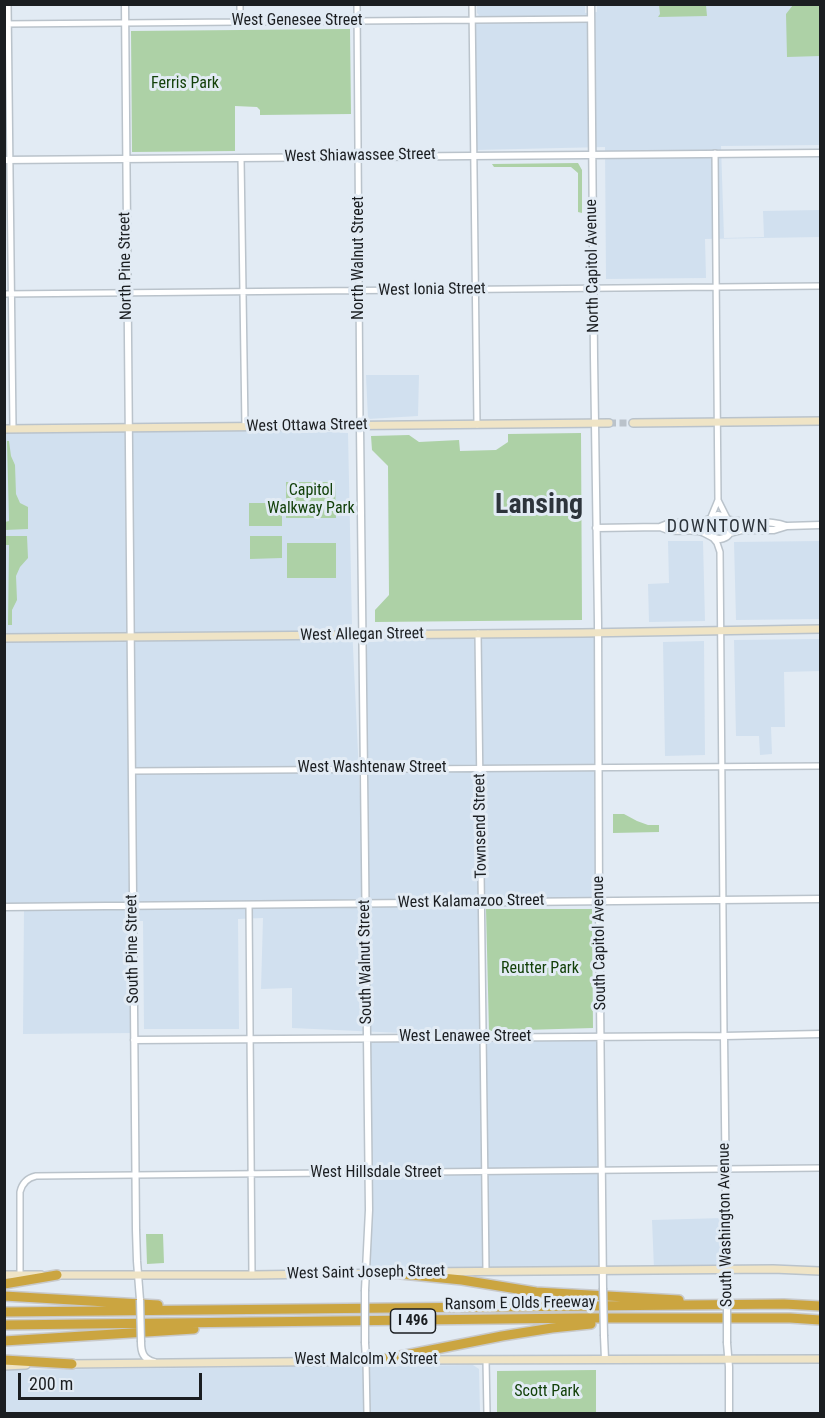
<!DOCTYPE html>
<html>
<head>
<meta charset="utf-8">
<style>
	body { margin:0 }
	#map { position:relative; width:825px; height:1418px; overflow:hidden; background:#e2ebf4; font-family:"Roboto Condensed",sans-serif }
	canvas { display:block }
	.frame { position:absolute; inset:0; border:6px solid #1b1e21; pointer-events:none }
	.scale { position:absolute; left:18px; top:1373px; width:184px; height:27px; box-sizing:border-box; border:3px solid #1b1e21; border-top:0; padding-left:8px; font-size:18px; line-height:21px; white-space:nowrap; color:#1b1e21; -webkit-text-stroke:4px #e2ebf4; paint-order:stroke }
</style>
</head>
<body>
<div id="map">
<canvas width="825" height="1418"></canvas>
<div class="frame"></div>
<div class="scale">200 m</div>
</div>
<script>
const ctx = document.querySelector('canvas').getContext('2d');
ctx.lineJoin = 'round';
function paint(path, color) { ctx.fillStyle = color; ctx.fill(path, 'evenodd'); }
function strokePath(path, color, width, dash) { ctx.strokeStyle = color; ctx.lineWidth = width; ctx.lineCap = dash ? 'butt' : 'round'; ctx.setLineDash(dash || []); ctx.stroke(path); }
function drawText(font, color, halo, rows, align = 'center') {
  ctx.font = font + ' "Roboto Condensed",sans-serif'; ctx.lineWidth = 6; ctx.setLineDash([]); ctx.textBaseline = 'middle'; ctx.strokeStyle = halo; ctx.fillStyle = color; for (const [text, x, y, turn = 0] of rows) {
    ctx.save(); ctx.translate(x, y); ctx.rotate((+turn || 0) * Math.PI / 180); ctx.textAlign = isNaN(turn) ? turn : align; if (halo) ctx.strokeText(text, 0, 0); ctx.fillText(text, 0, 0); ctx.restore();
  }
}
paint(new Path2D(`
	M597 4 820 5V145L721 146 724 238 764 237 763 211 820 210V237L705 239 706 278 606 279 605 147 475 150 476 16 479 15 477 13V5H585V13L597 12Z
	M366 375H419L418 416 368 419Z
	M245 427 348 433 352 626 364 880 362 634 598 632 599 901 482 902 483 1037 601 1036 603 1271 366 1273 367 1038 467 1036 292 1028V988L261 989 263 918 238 919 239 1029H144L143 921H129L134 1033 23 1034 24 908H4V429Z
	M668 541H703L705 621 649 622 648 584 669 583Z
	M820 541V619L736 620 734 542Z
	M820 639V671L784 672 785 727H771L772 754 760 755 759 736H736L734 640Z
	M704 641 705 755 665 756 663 642Z
	M723 1218V1267L654 1269 652 1220Z
	M473 1365 479 1369 480 1413H5L4 1370Z`), '#d1e0ef');
paint(new Path2D(`
	M659 5H706L707 16 658 17 660 14Z
	M793 5H820V56L787 57 786 14Z
	M350 29 351 114 260 115V110L257 107 235 106V151L132 152 131 31Z
	M578 163 582 170V213L578 212V173L571 167H494L492 164Z
	M581 433 582 620 375 622V610L389 595 388 466 372 450 371 436 409 435 419 442 459 440 460 451 496 450 508 442V434Z
	M7 441H9L11 456 15 465 16 494 20 503 28 507V529L5 530V522L9 521Z
	M286 482H335L336 518H286Z
	M249 503H282V526H249Z
	M5 536H27L28 558 20 567 16 576 17 600 12 610V625H8L9 545H5Z
	M250 536H282V558L250 559Z
	M287 543H336V578H287Z
	M613 814H624L637 821 648 825H659V832L613 833Z
	M486 909H592L593 1028 489 1031Z
	M146 1234H163L164 1263 147 1264Z
	M596 1370V1413H497V1371Z`), '#add1a6');
strokePath(new Path2D(`
	M609 423H633`), '#bac2ca', 7, [7, 3.5]);
const minor = new Path2D(`
	M8 4 13 429
	M240 4V22
	M357 4 360 426
	M472 4 477 425
	M4 24 590 19
	M241 158 245 427
	M4 294 820 286
	M718 500 727 518
	M711 517 718 500 715 153
	M712 537 717 543 720 552 724 1036
	M478 633 486 1271
	M132 771 820 766
	M249 905 252 1275
	M20 1275V1192C22 1183 27 1178 36 1176L820 1168
	M366 1360 367 1414
	M486 1360 487 1414`);
const tertiary = new Path2D(`
	M125 4 136 1230 137 1261 140 1300
	M591 4 594 357 598 623 599 901 603 1288
	M4 160 820 153
	M360 426 369 1210 365 1290
	M729 520C748 524 767 519 786 526
	M660 527C675 534 683 529 698 531 706 532 712 539 720 539 736 537 734 517 718 515 707 518 704 527 711 536
	M596 528 660 527 670 523H697L710 519
	M730 533 742 530H774L787 526 820 525
	M4 907 820 899
	M724 1036 727 1285
	M134 1040 724 1036 820 1034
	M604 1336 605 1359
	M141 1342C141 1352 143 1359 154 1362
	M365 1343 366 1360
	M727 1343 729 1367V1414`);
const secondary = new Path2D(`
	M633 423 820 421
	M4 429 609 423
	M4 638 582 633 820 629
	M418 1272 773 1269 820 1271
	M4 1275H41
	M52 1275H252L395 1273
	M394 1360 820 1359
	M67 1364 380 1361
	M4 1366 26 1365`);
const motorway = new Path2D(`
	M391 1273 462 1280 536 1292 679 1300
	M4 1284 57 1275
	M4 1296 158 1305
	M4 1312 784 1304 820 1306
	M4 1325 582 1318H790L820 1320
	M4 1341 194 1329
	M4 1360 72 1364
	M375 1361 502 1336 552 1328 591 1324`);
strokePath(minor, '#bac3cb', 8);
strokePath(tertiary, '#bac3cb', 9);
strokePath(secondary, '#bac3cb', 10);
strokePath(motorway, '#c8c9ca', 12);
strokePath(minor, '#fff', 5);
strokePath(tertiary, '#fff', 6);
strokePath(secondary, '#efe4c6', 7);
strokePath(motorway, '#cba540', 9);
const tertiaryBridge = new Path2D(`
	M727 1285V1343
	M603 1288 604 1336
	M365 1290V1343
	M140 1300 141 1342`);
strokePath(tertiaryBridge, '#bac3cb', 9, []);
strokePath(tertiaryBridge, '#fff', 6);
for (const [x, y, w] of [
	[413,1321,45]
]) { const box = new Path2D(); box.roundRect(x - w / 2, y - 12, w, 24, 4.5); ctx.fillStyle = '#e2ebf4'; ctx.fill(box); strokePath(box, '#1b1e21', 1.5); }
drawText('bold 15px', '#1b1e21', null, [
	["I 496",413,1321]
]);
drawText('16px', '#1b1e21', '#e2ebf4', [
	["West Genesee Street",297,21],
	["West Shiawassee Street",360,156,-1],
	["North Walnut Street",359,258,-90],
	["North Pine Street",126,266,-91],
	["North Capitol Avenue",593,266,-91],
	["West Ionia Street",432,290,-1],
	["West Ottawa Street",307,426,-1],
	["West Allegan Street",362,635,-1],
	["West Washtenaw Street",372,768],
	["Townsend Street",481,826,-91],
	["West Kalamazoo Street",471,902,-1],
	["South Capitol Avenue",600,943,-91],
	["South Pine Street",133,949,-91],
	["South Walnut Street",366,962,-91],
	["West Lenawee Street",465,1037],
	["West Hillsdale Street",376,1173],
	["South Washington Avenue",726,1225,-91],
	["West Saint Joseph Street",366,1273,-1],
	["Ransom E Olds Freeway",520,1304,-1],
	["West Malcolm X Street",366,1360]
]);
drawText('16px', '#124009', '#e2ebf4', [
	["Ferris Park",185,84],
	["Capitol",311,491],
	["Walkway Park",311,509],
	["Reutter Park",540,969],
	["Scott Park",547,1392]
]);
ctx.letterSpacing = '1.5px';
drawText('18px', '#2d343b', '#e2ebf4', [
	["DOWNTOWN",718,527]
]);
ctx.letterSpacing = '0px';
drawText('bold 28px', '#2d343b', '#e2ebf4', [
	["Lansing",539,506]
]);
</script>
</body>
</html>
